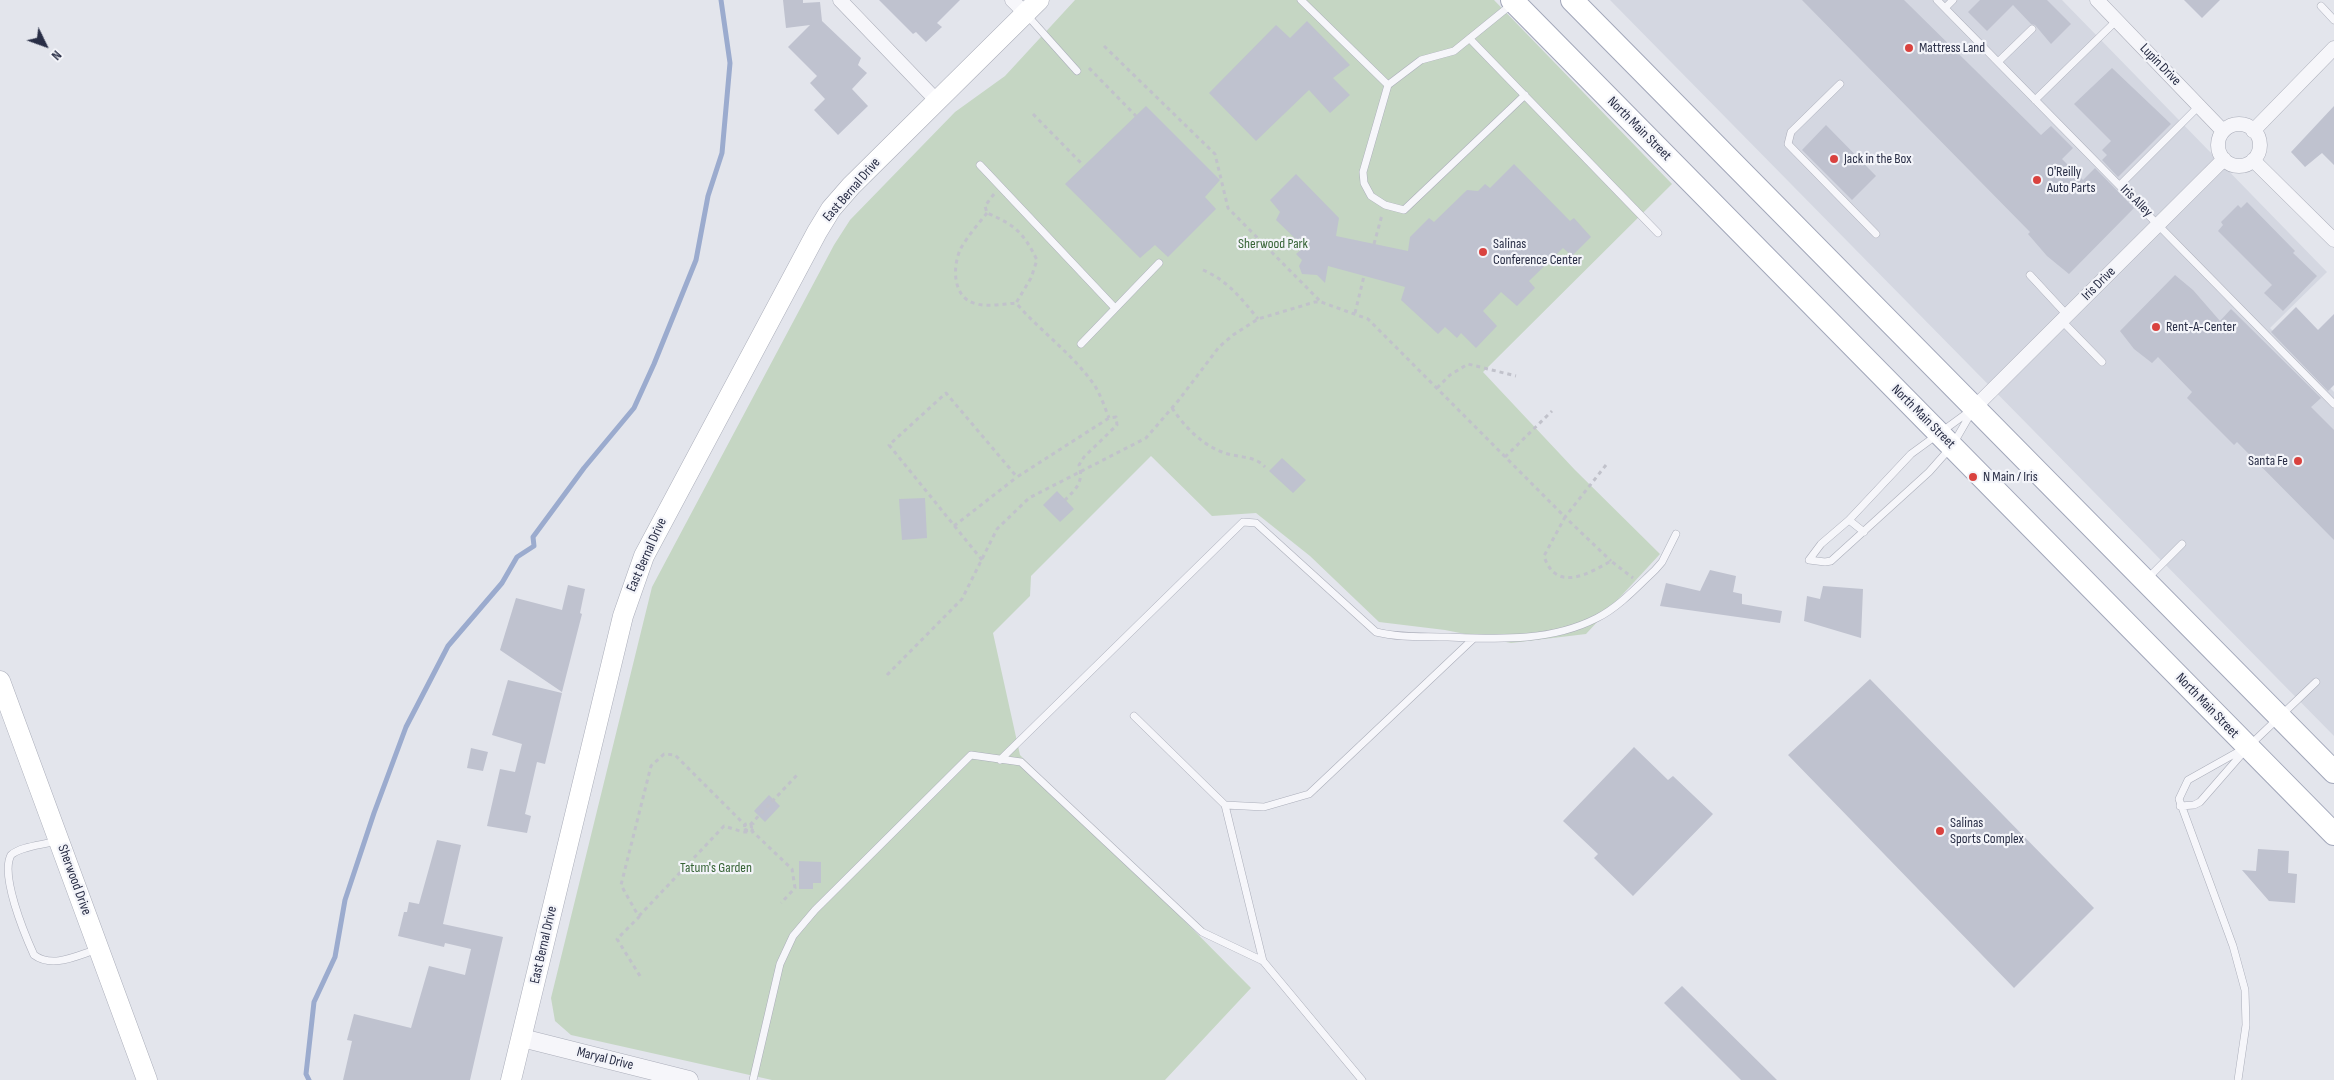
<!DOCTYPE html>
<html>
<head>
<meta charset="utf-8">
<style>
	body { margin:0 }
	#map { position:relative; width:2334px; height:1080px; overflow:hidden; background:#e3e5ec; font-family:"Sofia Sans Condensed",sans-serif }
	canvas { display:block }
	.north { position:absolute; left:20px; top:20px; width:50px; height:50px; -webkit-text-stroke:4px #f3f4f9; paint-order:stroke; rotate:132deg; font-size:14px; font-weight:700; line-height:20px; text-align:center; color:#292e46 }
	.north::after { content:''; display:block; margin:auto; width:18px; height:22px; background:#292e46; clip-path:polygon(50% 0,100% 100%,50% 72%,0 100%) }
</style>
</head>
<body>
<div id="map">
<canvas width="2334" height="1080"></canvas>
<div class="north">N</div>
</div>
<script>
const ctx = document.querySelector('canvas').getContext('2d');
ctx.lineJoin = 'round';
function paint(path, color) { ctx.fillStyle = color; ctx.fill(path, 'evenodd'); }
function strokePath(path, color, width, dash) { ctx.strokeStyle = color; ctx.lineWidth = width; ctx.lineCap = dash ? 'butt' : 'round'; ctx.setLineDash(dash || []); ctx.stroke(path); }
function drawText(font, color, halo, rows, align = 'center') {
  ctx.font = font + ' "Sofia Sans Condensed",sans-serif'; ctx.lineWidth = 4.5; ctx.setLineDash([]); ctx.textBaseline = 'middle'; ctx.strokeStyle = halo; ctx.fillStyle = color; for (const [text, x, y, turn = 0] of rows) {
    ctx.save(); ctx.translate(x, y); ctx.rotate((+turn || 0) * Math.PI / 180); ctx.textAlign = isNaN(turn) ? turn : align; if (halo) ctx.strokeText(text, 0, 0); ctx.fillText(text, 0, 0); ctx.restore();
  }
}
paint(new Path2D(`
	M1610 0H2062L2327 272 2270 328 2334 392V736Z`), '#d4d7e1');
paint(new Path2D(`
	M1075 0H1494L1672 184 1483 372 1575 470 1660 554 1586 634 1511 643 1445 630 1379 622 1310 556 1256 513 1212 516 1151 456 1031 576 1030 596 993 633 1020 755 1251 988 1165 1080H772L571 1035 555 1021 551 998 652 587 834 245 850 220 955 112 1005 76Z`), '#c5d6c3');
strokePath(new Path2D(`
	M309 1080 306 1074 314 1002 335 957 345 900 374 813 406 727 448 646 502 583 517 557 534 546 533 537 584 468 634 408 654 364 696 260 708 196 722 153 730 63 721 0`), '#9babce', 5);
paint(new Path2D(`
	M783 0H803V3L820 2 822 21 861 58 858 65 867 73 852 89 868 106 838 135 814 110 825 99 810 83 817 76 788 47 810 25 786 28Z
	M879 0H960L937 23 942 27 926 42 916 32 913 34Z
	M1802 0H1904L2041 135 2051 126 2073 148 2062 159 2083 180 2095 168 2134 208 2069 274 2047 256 2028 234 2030 232Z
	M1980 0H2047L2071 24 2051 44 2035 25 2031 24 2013 5 1987 31 1968 12Z
	M2184 0H2220L2202 18Z
	M1307 21 1350 65 1333 78 1350 95 1330 113 1309 90 1256 141 1209 93 1276 25 1290 38Z
	M2112 68 2171 124 2118 177 2102 160 2107 155 2102 150 2111 141 2074 104Z
	M1146 106 1220 180 1205 197 1216 209 1168 257 1155 245 1140 258 1065 184Z
	M2334 106V165L2322 153 2305 167 2291 152Z
	M1826 125 1876 176 1852 200 1802 150Z
	M1514 164 1570 221 1574 218 1591 237 1572 256 1563 248 1529 281 1535 288 1517 306 1501 292 1483 311 1497 326 1476 348 1461 333 1457 338 1445 327 1438 334 1401 300 1405 287 1328 266 1325 283 1317 275 1302 274 1299 266 1302 260 1296 254 1304 247 1276 220 1280 212 1270 200 1296 174 1339 218 1336 236 1408 251 1410 237 1429 218 1434 222 1467 190 1478 191 1485 184 1490 188Z
	M2247 202 2295 251 2293 253 2317 276 2283 311 2264 293 2272 285 2218 231 2223 225 2221 222 2238 205 2241 208Z
	M2175 275 2193 290 2220 321 2231 309 2321 398 2311 407 2334 430V540L2237 442 2234 445 2187 398 2192 392 2158 357 2152 363 2134 349 2120 331Z
	M2296 307 2318 330 2334 314V385L2328 391 2271 332Z
	M1282 458 1306 480 1293 493 1269 471Z
	M1057 491 1074 509 1060 522 1043 505Z
	M925 498 927 538 902 540 899 499Z
	M1710 570 1736 576 1733 592 1742 594V604L1782 611 1780 623 1660 606 1666 583 1700 591Z
	M568 585 585 589 580 613 582 614 562 692 500 650 516 598 562 610Z
	M1823 586 1863 589 1861 638 1804 621 1807 596 1820 599Z
	M1870 679 2094 908 2014 988 1788 755Z
	M508 680 562 693 545 764 537 762 525 814 531 816 527 833 487 826 500 769 515 772 522 744 492 735Z
	M1634 747 1668 780 1673 776 1713 814 1633 896 1594 858 1598 854 1563 821Z
	M471 748 488 752 483 771 467 768Z
	M769 795 780 806 765 822 754 811Z
	M437 840 461 845 443 924 503 937 470 1080H343L352 1041 347 1040 354 1014 411 1028 429 966 465 975 471 949 445 943 444 947 398 936 404 912H407L409 902 419 904Z
	M2258 849 2289 851 2288 873 2297 874 2295 903 2269 901 2242 870 2256 871Z
	M799 861 821 862V883H813V889H799Z
	M1682 986 1777 1080H1741L1664 1003Z`), '#bfc2cf');
const service = new Path2D(`
	M1301 0 1388 85
	M1937 0 2334 404
	M1512 4 1454 51 1421 60 1388 85 1363 172 1364 183 1371 196 1385 205 1404 210 1525 95
	M2321 6 2334 20
	M1945 8 1953 0
	M1026 14 1077 71
	M1470 39 1658 233
	M1998 62 2032 29
	M1840 84 1791 132 1788 144 1876 234
	M2035 100 2117 20
	M980 165 1114 307
	M2120 185 2199 106
	M2030 275 2067 315
	M2062 321 2102 362
	M1081 344 1159 263
	M1974 408 1952 446 1929 472 1831 561 1825 562 1809 560 1821 544 1849 520 1911 454Z
	M1849 520 1864 532
	M2147 579 2182 544
	M1134 716 1225 805 1264 807 1309 794 1473 639
	M1000 760 1243 522 1256 523 1376 632C1400 638 1424 636 1448 637 1499 639 1550 642 1597 618 1619 607 1638 586 1655 570L1662 562 1676 534
	M1225 805 1263 961
	M2180 806 2194 805 2200 802 2248 747 2316 682
	M56 841C44 845 21 846 11 855 0 875 24 933 34 955 53 969 78 955 98 949
	M753 1080 780 964 793 936 815 910 971 755 1021 762 1202 932 1263 961 1362 1080
	M2238 1080 2246 1025 2245 990 2233 946 2179 799 2188 780 2245 748`);
const minor = new Path2D(`
	M840 0 937 101
	M1012 0 1025 13
	M2097 0 2223 131
	M2218 145a21 21 0 1 1 42 0a21 21 0 1 1-42 0Z
	M2253 131 2334 48
	M2253 160 2334 240
	M1974 408 2224 159`);
const tertiary = new Path2D(`
	M522 1038 689 1080`);
const secondary = new Path2D(`
	M0 681 147 1080
	M511 1080 623 616 644 556 817 232 831 209 851 186 1039 0`);
const primary = new Path2D(`
	M1512 0 2334 834
	M1572 0 2334 772`);
strokePath(service, '#abaeba', 8);
strokePath(minor, '#abaeba', 15);
strokePath(tertiary, '#abaeba', 19);
strokePath(secondary, '#abaeba', 21);
strokePath(primary, '#a1a6b9', 24);
strokePath(new Path2D(`
	M1104 46 1215 154 1228 208 1321 302
	M1089 68 1136 116
	M1033 114 1083 165
	M994 194 985 206 987 213C1015 225 1023 232 1037 260L1031 278 1016 303C1041 332 1073 354 1095 386 1101 396 1105 408 1109 418
	M987 213C978 224 968 236 961 248 952 266 952 299 977 304 989 307 1003 304 1016 303
	M1374 244 1382 215
	M1203 270C1228 281 1241 298 1258 319
	M1355 313 1364 276
	M1437 388 1450 375 1468 364 1516 376
	M1172 408C1184 426 1201 444 1222 452 1236 458 1255 455 1265 467
	M1505 457 1552 411
	M1606 465 1565 517 1611 561
	M954 526 1017 477
	M982 560 889 445 946 393 1017 477 1109 418 1116 417 1117 425 1084 457 1079 465C1084 482 1076 489 1065 500
	M887 675 962 599 997 529 1029 498 1146 438 1178 401 1219 347 1233 335 1258 319 1315 302H1321L1368 319 1565 517 1544 556C1556 593 1588 574 1611 561L1633 578
	M744.5 827a3.5 3.5 0 1 1 7 0a3.5 3.5 0 1 1-7 0Z
	M750 825 797 775
	M751 830 792 869 795 888 781 903
	M639 916 724 826 743 832H752L753 823
	M640 976 617 939 639 917 621 885 651 766 664 754 675 755 745 825`), '#c1c2cb', 3, [4, 4]);
strokePath(service, '#f6f6fa', 7);
strokePath(minor, '#f6f6fa', 14);
strokePath(tertiary, '#f6f6fa', 18);
strokePath(secondary, '#fff', 20);
strokePath(primary, '#fff', 22);
for (const [x, y, r, color] of [
	[1909,48,5,"#d9423f"],
	[1834,159,5,"#d9423f"],
	[2037,180,5,"#d9423f"],
	[1483,252,5,"#d9423f"],
	[2156,327,5,"#d9423f"],
	[2298,461,5,"#d9423f"],
	[1973,477,5,"#d9423f"],
	[1940,831,5,"#d9423f"]
]) { const dot = new Path2D(); dot.arc(x, y, r, 0, 2 * Math.PI); ctx.fillStyle = color; ctx.fill(dot); strokePath(dot, '#f3f4f9', 2); }
drawText('14px', '#292e46', '#f3f4f9', [
	["Mattress Land",1919,48],
	["Jack in the Box",1844,159],
	["O'Reilly",2047,172],
	["Auto Parts",2047,188],
	["Salinas",1493,244],
	["Conference Center",1493,260],
	["Rent-A-Center",2166,327],
	["Santa Fe",2288,461,"right"],
	["N Main / Iris",1983,477],
	["Salinas",1950,823],
	["Sports Complex",1950,839]
], 'left');
drawText('14px', '#292e46', '#f3f4f9', [
	["Lupin Drive",2160,65,46],
	["North Main Street",1639,129,45],
	["East Bernal Drive",852,190,-49],
	["Iris Alley",2136,201,45],
	["Iris Drive",2099,284,-45],
	["North Main Street",1923,417,45],
	["East Bernal Drive",647,555,-66],
	["North Main Street",2207,706,46],
	["Sherwood Drive",74,880,70],
	["East Bernal Drive",544,945,-77],
	["Maryal Drive",605,1059,14]
]);
drawText('14px', '#366335', '#f3f4f9', [
	["Sherwood Park",1273,244],
	["Tatum's Garden",716,868]
]);
</script>
</body>
</html>
